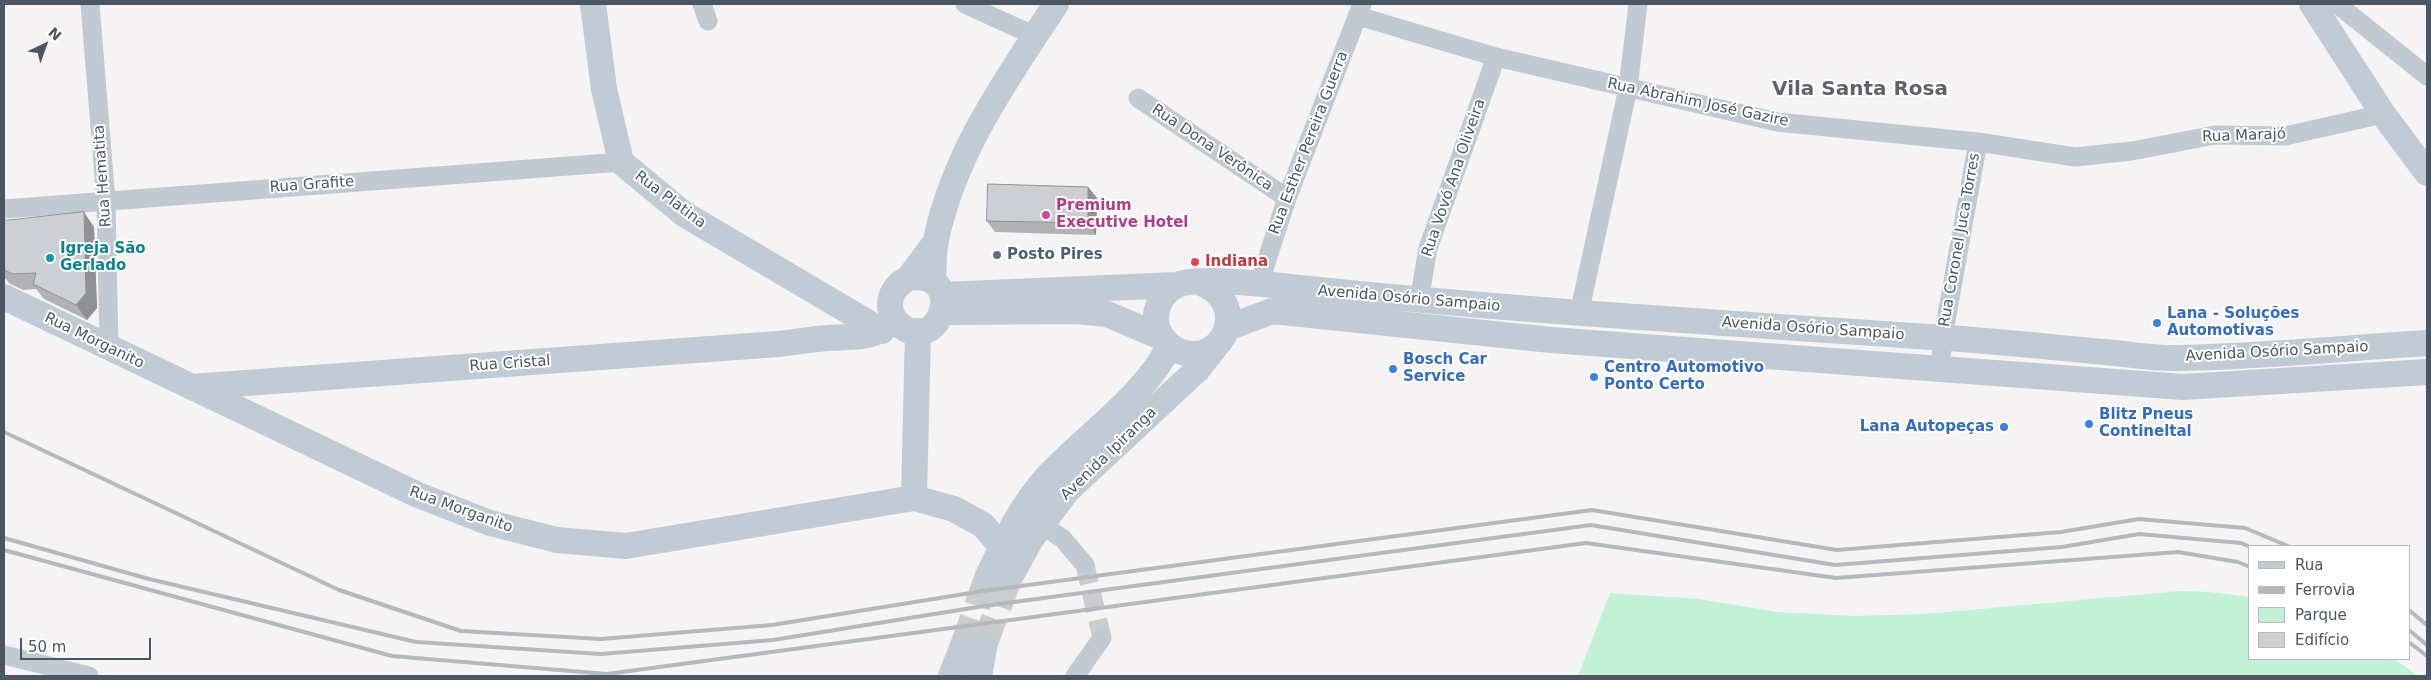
<!DOCTYPE html>
<html>
<head>
<meta charset="utf-8">
<style>
	body { margin:0 }
	#map { position:relative; width:2431px; height:680px; overflow:hidden; background:#f5f3f3; font-family:"DejaVu Sans",sans-serif }
	canvas { display:block }
	.frame { position:absolute; inset:0; border:5px solid #4a5661; pointer-events:none }
	.legend { position:absolute; left:2248px; top:545px; width:162px; height:115px; box-sizing:border-box; background:#fff; border:1px solid #b7bbc0; margin:0; padding:6px 9px; list-style:none; font-size:15px; color:#4a5661 }
	.legend li { display:flex; align-items:center; gap:10px; height:25px }
	.legend b { width:25px; border:1px solid #b7bbc0 }
	.north { position:absolute; left:20px; top:20px; width:50px; height:50px; -webkit-text-stroke:4px #fff; paint-order:stroke; rotate:42deg; font-size:14px; font-weight:700; line-height:20px; text-align:center; color:#4a5661 }
	.north::after { content:''; display:block; margin:auto; width:18px; height:22px; background:#4a5661; clip-path:polygon(50% 0,100% 100%,50% 72%,0 100%) }
	.scale { position:absolute; left:20px; top:638px; width:131px; height:22px; box-sizing:border-box; border:2px solid #4a5661; border-top:0; padding-left:6px; font-size:15px; line-height:18px; white-space:nowrap; color:#4a5661; -webkit-text-stroke:4px #fff; paint-order:stroke }
</style>
</head>
<body>
<div id="map">
<canvas width="2431" height="680"></canvas>
<div class="frame"></div>
<ul class="legend">
<li><b style="height:6px;background:#c1cbd6"></b>Rua</li>
<li><b style="height:6px;background:#b5b8bd"></b>Ferrovia</li>
<li><b style="height:14px;background:#c3f1d5"></b>Parque</li>
<li><b style="height:14px;background:#cdcfd5"></b>Edifício</li>
</ul>
<div class="north">N</div>
<div class="scale">50 m</div>
</div>
<script>
const ctx = document.querySelector('canvas').getContext('2d');
ctx.lineJoin = 'round';
function paint(path, color) { ctx.fillStyle = color; ctx.fill(path, 'evenodd'); }
function strokePath(path, color, width, dash) { ctx.strokeStyle = color; ctx.lineWidth = width; ctx.lineCap = dash ? 'butt' : 'round'; ctx.setLineDash(dash || []); ctx.stroke(path); }
function drawText(font, color, halo, rows, align = 'center') {
  ctx.font = font + ' "DejaVu Sans",sans-serif'; ctx.lineWidth = 4; ctx.setLineDash([]); ctx.textBaseline = 'middle'; ctx.strokeStyle = halo; ctx.fillStyle = color; for (const [text, x, y, turn = 0] of rows) {
    ctx.save(); ctx.translate(x, y); ctx.rotate((+turn || 0) * Math.PI / 180); ctx.textAlign = isNaN(turn) ? turn : align; if (halo) ctx.strokeText(text, 0, 0); ctx.fillText(text, 0, 0); ctx.restore();
  }
}
paint(new Path2D(`
	M2180 591 2210 592 2250 597V659H2395L2418 676H1578L1610 593 1699 599 1778 612 1854 616 1925 614Z`), '#c3f1d5');
strokePath(new Path2D(`
	M1085 565 1102 638`), '#caccce', 19, [19, 9]);
strokePath(new Path2D(`
	M964 643 987 578
	M985 643 1009 579`), '#caccce', 26, [26, 13]);
strokePath(new Path2D(`
	M90 4 106 201 109 348
	M702 4 708 21
	M965 4 1035 36
	M2337 4 2427 76
	M1358 16 1496 57 1777 122 1978 142 2075 157 2132 151 2215 135 2285 136 2383 114
	M1138 98 1287 198
	M4 209 621 162
	M1259 284 1287 198 1362 4
	M1419 301 1428 248 1496 57
	M1579 314 1628 88 1638 4
	M1940 369 1943 337 1978 142
	M1042 525 1063 539 1085 565
	M4 655 89 676
	M1075 676 1102 638`), '#c1cad2', 19);
strokePath(new Path2D(`
	M593 4 604 89 621 162 684 214 882 331
	M2312 4 2383 114 2427 173
	M908 278C969 269 940 357 901 326 889 317 886 300 896 288 900 282 906 281 910 276 919 265 927 253 936 242
	M933 282C934 268 933 253 936 240 954 152 1008 77 1056 4
	M1199 282C1252 302 1224 366 1182 352 1171 349 1161 339 1157 327 1153 311 1161 292 1177 285 1194 277 1252 283 1272 285 1491 309 1710 322 1930 337 1988 340 2047 347 2105 352 2129 354 2154 359 2178 358 2261 357 2345 348 2427 343
	M943 295 1176 285
	M4 297 418 495 490 523 557 540 626 546 914 498 954 509 983 525 1002 547
	M952 312 1076 311 1107 314 1161 337
	M1227 328 1272 311 1551 340 2183 387 2427 372
	M191 387 778 344C795 342 812 339 829 338 858 336 871 340 895 320
	M914 498 918 331
	M987 578C1005 540 1021 505 1050 474 1086 436 1148 392 1169 346
	M1009 579 1031 539 1067 491 1198 369 1216 346
	M951 676 964 643
	M979 676 985 643`), '#c1cbd6', 26);
strokePath(new Path2D(`
	M4 432 339 590 461 631 601 639 772 625 983 591 1592 510 1837 550 2061 532 2139 519 2245 528 2288 546
	M4 538 149 579 416 642 601 654 773 640 984 606 1591 525 1835 565 2062 547 2139 534 2241 543 2250 547
	M4 550 392 656 607 674 1586 543 1836 578 2178 552 2238 562 2250 567
	M2410 611 2427 625
	M2410 631 2427 645
	M2410 643 2427 656`), '#b5b8bd', 4);
paint(new Path2D(`
	M1088 187 1097 198 1096 235 995 232 987 221Z
	M4 221 94 227 97 308 87 320 44 299 36 289 23 290 9 283 6 279H4Z`), '#b0b2b7');
paint(new Path2D(`
	M1088 187 1097 198 1096 235 1088 223Z
	M84 212 94 227 97 308 87 320 76 305Z`), '#909195');
const building = new Path2D(`
	M988 184 1088 187V223L987 221Z
	M84 212 86 293 76 305 33 284 36 273 13 274 4 270V221Z`);
paint(building, '#cdcfd5');
strokePath(building, '#909195', 1);
for (const [x, y, r, color] of [
	[1046,215,5,"#d1479c"],
	[997,255,5,"#5c6f8a"],
	[50,258,5,"#0f9aa8"],
	[1195,262,5,"#e0444e"],
	[2157,323,5,"#3f7fe0"],
	[1393,369,5,"#3f7fe0"],
	[1594,377,5,"#3f7fe0"],
	[2089,424,5,"#3f7fe0"],
	[2004,427,5,"#3f7fe0"]
]) { const dot = new Path2D(); dot.arc(x, y, r, 0, 2 * Math.PI); ctx.fillStyle = color; ctx.fill(dot); strokePath(dot, '#fff', 2); }
drawText('15px', '#4a5661', '#fff', [
	["Rua Abrahim José Gazire",1698,103,12],
	["Rua Marajó",2244,136,-2],
	["Rua Esther Pereira Guerra",1309,143,-69],
	["Rua Dona Verônica",1212,148,34],
	["Rua Hematita",103,176,-94],
	["Rua Vovó Ana Oliveira",1454,178,-71],
	["Rua Grafite",312,185,-4],
	["Rua Platina",670,200,37],
	["Rua Coronel Juca Torres",1960,240,-80],
	["Avenida Osório Sampaio",1409,299,5],
	["Avenida Osório Sampaio",1813,329,4],
	["Rua Morganito",94,341,26],
	["Avenida Osório Sampaio",2277,352,-3],
	["Rua Cristal",510,364,-4],
	["Avenida Ipiranga",1109,454,-44],
	["Rua Morganito",461,510,20]
]);
drawText('bold 15px', '#b23c85', '#fff', [
	["Premium",1056,206],
	["Executive Hotel",1056,223]
], 'left');
drawText('bold 15px', '#0d838f', '#fff', [
	["Igreja São",60,249],
	["Gerlado",60,266]
], 'left');
drawText('bold 15px', '#4e5e75', '#fff', [
	["Posto Pires",1007,255]
], 'left');
drawText('bold 15px', '#be3a42', '#fff', [
	["Indiana",1205,262]
], 'left');
drawText('bold 15px', '#366cbe', '#fff', [
	["Lana - Soluções",2167,314],
	["Automotivas",2167,331],
	["Bosch Car",1403,360],
	["Service",1403,377],
	["Centro Automotivo",1604,368],
	["Ponto Certo",1604,385],
	["Blitz Pneus",2099,415],
	["Contineltal",2099,432],
	["Lana Autopeças",1994,427,"right"]
], 'left');
drawText('bold 20px', '#5f6368', '#fff', [
	["Vila Santa Rosa",1860,90]
]);
</script>
</body>
</html>
